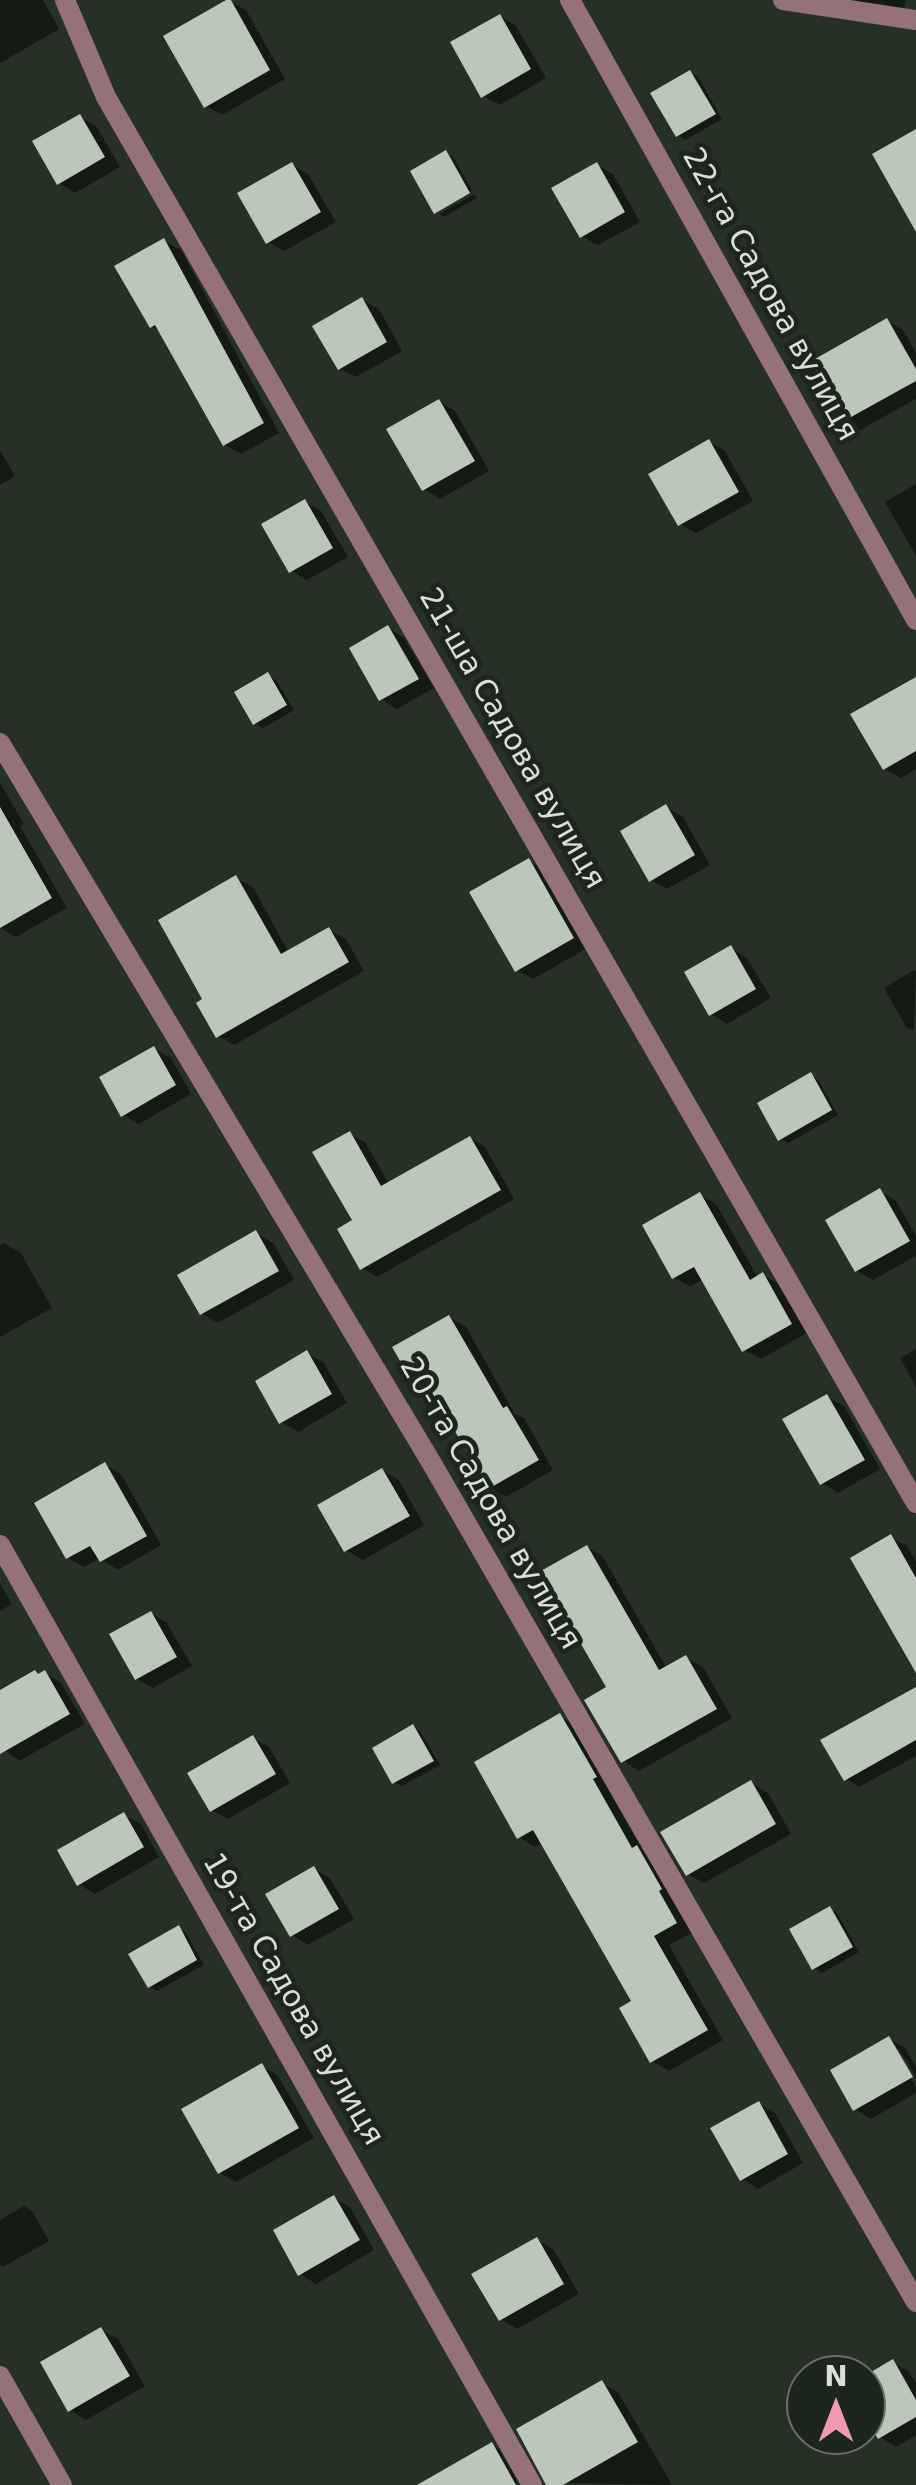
<!DOCTYPE html>
<html>
<head>
<meta charset="utf-8">
<style>
	body { margin:0 }
	#map { position:relative; width:916px; height:2485px; overflow:hidden; background:#263025; font-family:"DejaVu Sans",sans-serif }
	canvas { display:block }
	.north { position:absolute; left:786px; top:2355px; width:100px; height:100px; box-sizing:border-box; background:#1d261c; border:2px solid #687068; border-radius:50%; rotate:0deg; font-size:28px; font-weight:700; line-height:40px; text-align:center; color:#d9e0d9 }
	.north::after { content:''; display:block; margin:auto; width:35px; height:45px; background:#f19ab1; clip-path:polygon(50% 0,100% 100%,50% 72%,0 100%) }
</style>
</head>
<body>
<div id="map">
<canvas width="916" height="2485"></canvas>
<div class="north">N</div>
</div>
<script>
const ctx = document.querySelector('canvas').getContext('2d');
ctx.lineJoin = 'round';
function paint(path, color) { ctx.fillStyle = color; ctx.fill(path, 'evenodd'); }
function strokePath(path, color, width, dash) { ctx.strokeStyle = color; ctx.lineWidth = width; ctx.lineCap = dash ? 'butt' : 'round'; ctx.setLineDash(dash || []); ctx.stroke(path); }
function drawText(font, color, halo, rows, align = 'center') {
  ctx.font = font + ' "DejaVu Sans",sans-serif'; ctx.lineWidth = 10; ctx.setLineDash([]); ctx.textBaseline = 'middle'; ctx.strokeStyle = halo; ctx.fillStyle = color; for (const [text, x, y, turn = 0] of rows) {
    ctx.save(); ctx.translate(x, y); ctx.rotate((+turn || 0) * Math.PI / 180); ctx.textAlign = isNaN(turn) ? turn : align; if (halo) ctx.strokeText(text, 0, 0); ctx.fillText(text, 0, 0); ctx.restore();
  }
}
paint(new Path2D(`
	M0 0H43L59 29 0 63Z
	M841 0H906L904 10Z
	M229 1 246 10 285 79 222 115 206 106Z
	M500 16 516 26 546 78 500 105 483 96Z
	M690 72 698 77 722 119 685 140 678 135Z
	M80 117 96 126 120 167 75 193 59 183Z
	M446 153 454 158 472 190 437 210Z
	M292 165 308 174 336 222 284 251 268 242Z
	M597 165 613 174 640 222 598 245 581 236Z
	M474 194 477 198 444 217 439 214Z
	M164 241 181 250 279 433 241 454 225 445 163 333 152 327Z
	M362 300 379 309 402 351 356 377 339 368Z
	M887 321 903 330 916 353V399L860 430 844 421Z
	M439 401 455 411 489 471 440 499 424 489Z
	M709 442 725 451 753 501 696 533 680 524Z
	M0 450 15 476 0 485Z
	M916 484V556L885 502Z
	M305 502 321 511 348 557 307 580 291 571Z
	M388 628 404 638 434 688 397 709 381 699Z
	M268 675 276 680 294 710 263 728 255 723Z
	M916 689V769L901 778 884 769Z
	M0 783 24 824 20 826 67 908 16 937 0 928Z
	M666 807 683 817 710 865 667 889 651 880Z
	M529 861 545 870 589 947 533 979 517 970Z
	M236 878 253 887 289 953 329 930 346 939 364 971 234 1045 218 1036 205 1000Z
	M731 948 747 958 771 998 727 1024 711 1014Z
	M914 970 916 971 914 1031 906 1027 884 988Z
	M154 1049 171 1058 191 1094 139 1124 123 1115Z
	M811 1075 818 1080 838 1115 788 1143 780 1139Z
	M350 1134 365 1142 389 1184 470 1138 485 1147 514 1199 377 1277 362 1268Z
	M880 1191 896 1201 916 1236V1256L873 1280 857 1271Z
	M700 1195 716 1204 758 1278 763 1275 780 1285 807 1333 761 1359 744 1350 704 1279 690 1287 674 1277Z
	M256 1233 273 1243 294 1280 218 1323 202 1314Z
	M4 1243 21 1253 52 1308 0 1337V1246Z
	M449 1317 466 1327 515 1414 524 1418 553 1470 506 1497 490 1488 446 1411 427 1403Z
	M916 1349V1387L900 1358Z
	M307 1353 324 1363 347 1403 298 1432 281 1422Z
	M827 1397 844 1406 880 1469 838 1493 822 1483Z
	M105 1465 121 1474 161 1545 118 1570 100 1558 84 1567 68 1558Z
	M382 1471 399 1480 424 1525 363 1560 346 1550Z
	M891 1537 907 1546 916 1562V1616Z
	M587 1547 603 1557 667 1669 686 1658 703 1667 732 1718 639 1771 623 1761Z
	M0 1584 12 1604 0 1611Z
	M151 1613 167 1623 192 1666 153 1688 137 1679Z
	M45 1673 61 1683 85 1724 19 1761 0 1746V1693Z
	M916 1687V1756L859 1787 846 1779 823 1741Z
	M560 1716 576 1726 612 1786 608 1789 644 1853 653 1858 692 1933 669 1945 723 2040 669 2071 652 2061 634 2002 543 1842 535 1847 519 1837Z
	M413 1727 421 1732 440 1765 402 1786 394 1782Z
	M253 1738 269 1747 290 1783 228 1819 211 1810Z
	M751 1783 768 1793 791 1834 704 1883 688 1874Z
	M124 1815 141 1824 159 1857 95 1894 79 1884Z
	M314 1869 330 1878 354 1919 308 1945 292 1935Z
	M829 1909 837 1913 859 1952 822 1973 814 1968Z
	M179 1928 186 1933 204 1965 157 1991 149 1986Z
	M889 2039 905 2048 916 2067V2077L899 2049H894L916 2087V2093L871 2119 855 2109Z
	M262 2066 278 2076 314 2138 236 2182 220 2173Z
	M759 2104 775 2113 803 2163 758 2189 742 2179Z
	M334 2198 350 2207 374 2250 316 2284 300 2274Z
	M24 2206 32 2211 49 2241 3 2267 0 2265V2220Z
	M537 2240 553 2249 579 2294 517 2329 501 2319Z
	M101 2330 118 2339 145 2386 86 2420 70 2410Z
	M893 2362 909 2372 916 2383V2435L896 2447 880 2437 866 2413V2378Z
	M602 2383 618 2392 672 2485 564 2483Z
	M492 2445 500 2450 518 2482 513 2485H430Z`), '#0007');
paint(new Path2D(`
	M226 0H231L270 70 204 108 163 36Z
	M500 14 531 69 481 98 450 42Z
	M690 70 716 114 676 137 650 93Z
	M80 114 105 157 57 185 32 141Z
	M916 129V232L872 154Z
	M446 150 470 193 434 214 410 171Z
	M292 162 321 212 266 244 237 193Z
	M597 162 625 212 580 238 551 188Z
	M164 238 264 423 223 446 155 325 150 328 114 266Z
	M362 297 387 342 338 370 312 326Z
	M887 318 916 369V381L842 422 808 363Z
	M439 399 475 461 422 491 386 429Z
	M709 439 739 492 678 526 648 474Z
	M305 499 333 548 289 573 261 524Z
	M388 625 419 679 379 701 349 648Z
	M268 672 287 705 253 725 234 692Z
	M916 677V751L883 770 850 714Z
	M666 804 695 855 649 882 620 831Z
	M0 807 52 898 0 928Z
	M529 858 574 938 515 972 469 892Z
	M236 875 281 954 329 927 349 962 216 1038 196 1003 202 999 158 920Z
	M731 945 756 989 709 1016 684 972Z
	M154 1046 176 1085 121 1117 99 1077Z
	M811 1072 832 1110 778 1141 757 1103Z
	M350 1131 381 1186 470 1136 501 1190 360 1270 337 1229 352 1220 312 1152Z
	M880 1188 910 1241 855 1272 825 1220Z
	M700 1192 750 1280 763 1272 792 1324 742 1352 694 1267 672 1279 642 1225Z
	M256 1230 279 1271 200 1315 177 1275Z
	M449 1315 503 1408 507 1406 539 1460 488 1489 436 1398 425 1404 392 1347Z
	M307 1350 332 1394 279 1424 255 1381Z
	M827 1394 865 1460 820 1485 782 1419Z
	M105 1462 147 1536 100 1562 90 1546 66 1559 34 1503Z
	M382 1468 410 1516 344 1552 317 1505Z
	M891 1534 916 1578V1673L850 1558Z
	M587 1545 659 1670 686 1655 717 1709 621 1763 584 1700 606 1687 539 1572Z
	M151 1611 177 1657 135 1680 109 1634Z
	M35 1670 38 1674 45 1670 70 1714 0 1754V1690Z
	M916 1687V1740L844 1781 820 1740Z
	M560 1713 597 1777 593 1779 632 1848 637 1845 662 1889 659 1891 677 1923 654 1936 708 2030 650 2063 619 2008 631 2001 533 1830 517 1839 474 1762Z
	M413 1724 434 1761 392 1784 372 1748Z
	M253 1735 276 1774 210 1812 187 1773Z
	M751 1780 776 1824 686 1876 660 1832Z
	M124 1812 144 1847 77 1886 57 1850Z
	M314 1866 339 1909 290 1937 265 1894Z
	M830 1906 853 1947 812 1970 789 1929Z
	M179 1925 197 1960 148 1988 128 1954Z
	M889 2036 913 2077 853 2111 830 2070Z
	M262 2063 299 2128 218 2174 181 2109Z
	M759 2101 788 2154 740 2181 710 2128Z
	M334 2195 360 2240 298 2276 273 2230Z
	M537 2237 564 2284 499 2321 471 2274Z
	M101 2327 130 2376 68 2412 40 2362Z
	M893 2359 916 2400V2417L878 2439 866 2418V2375Z
	M602 2380 638 2442 563 2485H546L516 2429Z
	M492 2442 516 2485H417Z`), '#bbc7b9');
strokePath(new Path2D(`
	M65 0 106 97 916 1503
	M570 0 916 620
	M783 0 916 20
	M0 743 431 1462 916 2302
	M0 1545 532 2485
	M0 2376 62 2485`), '#95717a', 20);
drawText('30px', '#d9e0d9', '#1d261c', [
	["22-га Садова вулиця",769,295,61],
	["21-ша Садова вулиця",511,739,60],
	["20-та Садова вулиця",489,1504,60],
	["19-та Садова вулиця",292,2000,60]
]);
</script>
</body>
</html>
